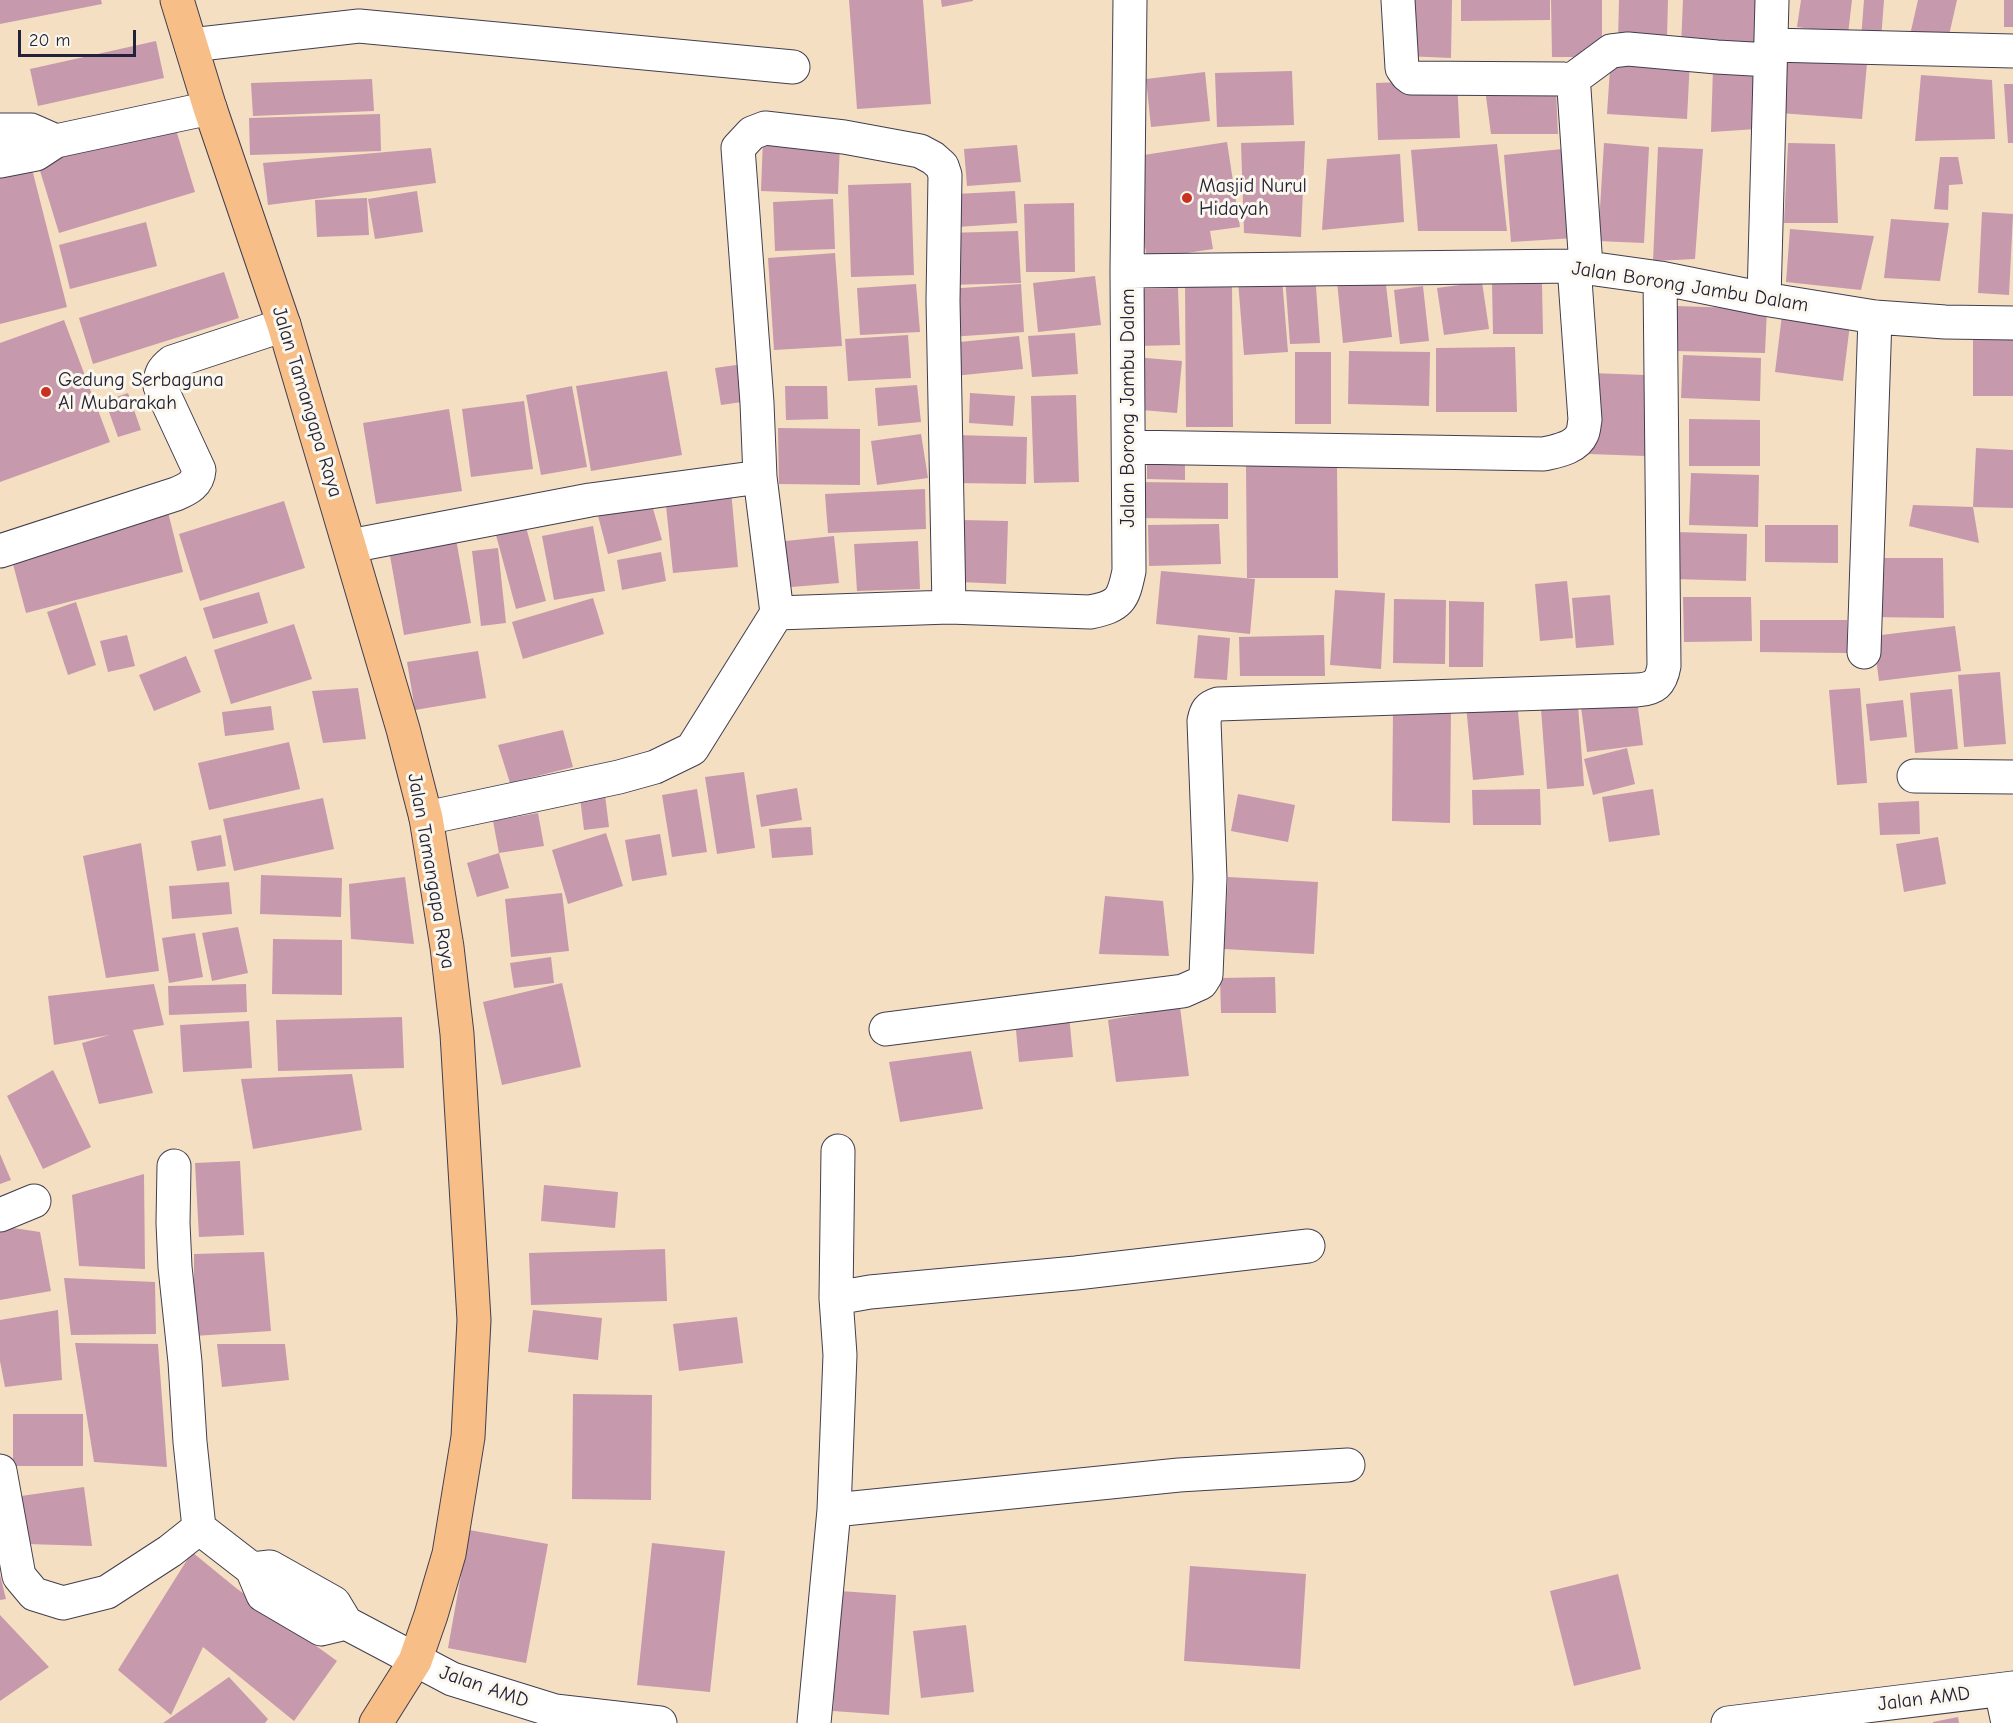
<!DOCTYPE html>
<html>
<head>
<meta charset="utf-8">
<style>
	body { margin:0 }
	#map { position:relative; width:2013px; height:1723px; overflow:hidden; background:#f4dfc2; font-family:"Comic Neue",sans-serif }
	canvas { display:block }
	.scale { position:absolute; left:18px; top:30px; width:118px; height:27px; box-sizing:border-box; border:3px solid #22223b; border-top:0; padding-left:8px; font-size:18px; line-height:21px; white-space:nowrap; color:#22223b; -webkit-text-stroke:4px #fbf7ec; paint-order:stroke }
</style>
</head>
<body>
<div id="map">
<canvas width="2013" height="1723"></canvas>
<div class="scale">20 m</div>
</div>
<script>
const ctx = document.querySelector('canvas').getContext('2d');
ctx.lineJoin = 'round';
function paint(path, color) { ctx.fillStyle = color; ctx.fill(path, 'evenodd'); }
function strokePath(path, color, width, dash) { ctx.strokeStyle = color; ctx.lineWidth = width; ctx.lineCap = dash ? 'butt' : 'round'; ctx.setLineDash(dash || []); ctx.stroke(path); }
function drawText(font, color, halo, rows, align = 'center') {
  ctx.font = font + ' "Comic Neue",sans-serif'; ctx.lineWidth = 6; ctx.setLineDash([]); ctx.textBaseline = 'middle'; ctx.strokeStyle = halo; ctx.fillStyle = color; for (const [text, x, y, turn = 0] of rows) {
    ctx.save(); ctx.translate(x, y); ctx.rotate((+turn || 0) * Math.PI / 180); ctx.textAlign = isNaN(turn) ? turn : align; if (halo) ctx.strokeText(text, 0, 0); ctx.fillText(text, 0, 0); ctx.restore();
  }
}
paint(new Path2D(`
	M0 0H101L102 4 0 24Z
	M849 0H923L931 104 857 109Z
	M941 0H973V1L942 7Z
	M1400 0H1452L1451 58 1404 56Z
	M1461 0H1550V20L1461 21Z
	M1551 0H1602V57H1552Z
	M1619 0H1668L1667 38 1618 42Z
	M1683 0H1757L1755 55 1681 46Z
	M1801 0H1852L1848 34 1797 27Z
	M1864 0H1884L1881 40 1861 39Z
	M1918 0H1957L1947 44 1910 35Z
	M2004 0H2013V27H2004Z
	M156 41 164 78 38 106 30 69Z
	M1611 54 1690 59 1687 119 1607 114Z
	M1783 56 1867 63 1862 119 1779 113Z
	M1713 68 1757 69V129L1711 132Z
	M1292 71 1294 125 1217 127 1215 73Z
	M1205 72 1210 121 1151 127 1146 79Z
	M1921 75 1992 80 1995 139 1915 141Z
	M372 79 374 111 253 116 251 83Z
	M1457 80 1460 138 1378 140 1376 83Z
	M2004 84H2013V143H2008Z
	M1485 89 1556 90 1558 134H1491Z
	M380 114 381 151 250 155 249 118Z
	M173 120 195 192 59 233 37 161Z
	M763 139 840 141 838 194 761 191Z
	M1305 141 1301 237 1244 233 1241 143Z
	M1227 142 1240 227 1210 231 1213 249 1147 259 1131 157Z
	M1604 143 1649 147 1644 243 1598 241Z
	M1788 143 1835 144 1838 223H1784Z
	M1497 144 1507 231H1418L1411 150Z
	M1017 145 1021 182 967 186 964 149Z
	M1658 147 1703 149 1695 259 1653 261Z
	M431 148 436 183 268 205 263 163Z
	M1572 148 1575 238 1511 242 1504 155Z
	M1400 154 1404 222 1322 230 1327 159Z
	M1940 157H1958L1963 184 1949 185 1948 210 1934 209Z
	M30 161 67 307 0 324V169Z
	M911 183 914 275 851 277 848 185Z
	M417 191 423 232 375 239 368 199Z
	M1015 191 1017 223 957 227 955 194Z
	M367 198 369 235 317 237 315 200Z
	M833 199 835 249 775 251 773 202Z
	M1074 203 1075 272H1026L1024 204Z
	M1982 212 2013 214 2009 295 1978 293Z
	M1891 219 1949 223 1940 281 1884 278Z
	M146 222 157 266 70 289 59 245Z
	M1790 229 1874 236 1861 290 1786 282Z
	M1018 231 1021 283 948 285 946 233Z
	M835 253 842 346 774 350 768 258Z
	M224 272 239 318 93 364 79 318Z
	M1315 273 1320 343 1290 344 1285 276Z
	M1095 276 1101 325 1038 332 1033 283Z
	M1385 276 1392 337 1343 343 1337 281Z
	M1282 278 1288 352 1244 355 1238 281Z
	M1185 282H1232L1233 427H1186Z
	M1482 282 1489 329 1444 335 1437 288Z
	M1492 283H1542L1543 334H1493Z
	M916 284 920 332 860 335 857 288Z
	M1021 284 1024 332 949 337 946 289Z
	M1423 286 1429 341 1400 344 1394 290Z
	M1178 288 1180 345 1138 346 1137 289Z
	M1676 306 1767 309 1765 353 1674 351Z
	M1782 315 1850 324 1843 381 1775 372Z
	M64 320 110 442 0 482V343Z
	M1075 333 1078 374 1032 377 1028 336Z
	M1973 333H2013V396H1973Z
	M908 335 911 378 848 381 845 339Z
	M1019 336 1023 369 954 376 950 343Z
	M1515 347 1517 412H1436V348Z
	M1349 351 1430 352 1429 406 1348 404Z
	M1295 352H1331V424H1295Z
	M1683 355 1761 358 1760 401 1681 398Z
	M1134 357 1182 361 1177 413 1130 409Z
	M743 364 749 401 721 405 715 368Z
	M667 371 682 455 591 471 576 386Z
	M1591 373 1646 375 1645 456 1589 454Z
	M917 385 921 422 878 426 875 388Z
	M572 386 587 467 541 475 526 395Z
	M785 386H827L828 419 786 420Z
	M128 393 141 430 118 437 105 401Z
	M970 393 1015 396 1013 426 969 423Z
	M1076 395 1079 482 1034 483 1031 396Z
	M524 401 533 469 471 477 462 409Z
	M449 409 462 491 376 504 363 423Z
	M1689 419 1760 420V466H1689Z
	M778 428 860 429V485L779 484Z
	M921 434 928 478 877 485 871 441Z
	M956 435 1027 437 1026 484 955 483Z
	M1976 448 2013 450V508L1973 507Z
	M1147 453 1185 454V480L1147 479Z
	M1337 464 1338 578H1247L1246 465Z
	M1691 473 1759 475 1758 527 1689 525Z
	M1134 482 1228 483V519L1134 518Z
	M925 489 926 529 828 533 825 494Z
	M731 490 738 567 673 573 665 496Z
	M650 498 662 540 608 554 597 512Z
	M284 501 305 568 200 601 179 534Z
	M1913 505 1973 507 1979 543 1909 526Z
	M168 512 183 572 26 613 10 553Z
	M961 520 1008 521 1006 584 960 582Z
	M1219 524 1221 564 1149 566 1148 525Z
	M1765 525H1838V563L1765 562Z
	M593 526 605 591 554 600 542 536Z
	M526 527 546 601 516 609 496 535Z
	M1675 532 1747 534 1746 581 1673 579Z
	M834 536 839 583 780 588 776 542Z
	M456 539 471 623 404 635 389 550Z
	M918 541 920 589 857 591 854 544Z
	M498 548 506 623 481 626 472 551Z
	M661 552 666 581 622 590 617 560Z
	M1871 558H1943L1944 618 1871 617Z
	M1161 571 1255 579 1250 634 1156 624Z
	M1567 581 1573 638 1540 641 1535 584Z
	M1335 590 1385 593 1381 669 1330 665Z
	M259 592 268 623 213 639 203 608Z
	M1610 595 1614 645 1576 648 1572 598Z
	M1683 597H1751L1752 641 1684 642Z
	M593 598 604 634 523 659 512 622Z
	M1394 599 1446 600 1445 664 1393 663Z
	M1449 601 1484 602 1483 667H1449Z
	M76 602 96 665 68 675 47 612Z
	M1760 620H1847V653L1760 652Z
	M294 624 312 679 231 704 214 650Z
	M1955 626 1961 671 1879 681 1873 636Z
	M127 635 135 666 108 672 100 641Z
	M1198 635 1230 638 1227 680 1194 678Z
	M1324 635 1325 676H1240L1239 637Z
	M478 651 486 698 415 710 407 662Z
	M186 656 201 692 154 711 139 675Z
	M2000 672 2006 744 1964 747 1958 675Z
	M358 688 366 739 323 743 312 691Z
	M1860 688 1867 783 1837 785 1829 690Z
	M1952 689 1958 749 1915 753 1910 693Z
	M1637 700 1643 745 1587 752 1581 707Z
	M1903 700 1907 737 1870 741 1866 704Z
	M1517 701 1524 775 1473 780 1466 705Z
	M271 706 274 730 225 736 222 712Z
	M1578 706 1584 786 1547 789 1541 709Z
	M1393 709H1451L1450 823 1392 821Z
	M563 730 573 767 510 783 498 745Z
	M289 742 300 789 209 810 198 763Z
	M1627 748 1635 784 1593 795 1584 759Z
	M744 772 755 848 717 854 705 777Z
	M797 788 802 820 761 827 756 795Z
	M697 789 707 852 672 857 662 795Z
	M1540 789 1541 825H1473L1472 790Z
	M1653 789 1660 835 1609 842 1602 797Z
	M1238 794 1295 805 1288 842 1231 831Z
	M605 795 609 827 584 830 580 798Z
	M323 798 334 849 234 871 223 819Z
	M1919 801 1920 834 1880 835 1878 803Z
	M538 813 544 846 499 853 509 888 477 897 467 863 499 853 493 821Z
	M811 827 813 855 772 858 769 829Z
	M606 833 623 886 568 904 552 850Z
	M660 834 667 875 632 881 625 840Z
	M221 835 226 866 197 871 191 841Z
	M1938 837 1946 884 1904 892 1896 844Z
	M141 843 159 971 106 978 83 856Z
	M261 875 342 878 341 917 260 914Z
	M405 877 414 944 351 939 349 884Z
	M1228 877 1318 882 1314 954 1224 949Z
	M229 882 232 914 172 919 169 886Z
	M562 893 569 951 511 957 505 899Z
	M1105 896 1163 901 1169 956 1099 954Z
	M238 927 248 973 212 981 202 933Z
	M195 933 203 977 169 983 162 938Z
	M273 939 342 940V995L272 994Z
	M551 957 554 983 514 988 510 963Z
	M1275 977 1276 1013H1221L1220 978Z
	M562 983 581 1067 502 1085 483 1002Z
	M154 984 164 1025 133 1030 153 1093 99 1104 82 1043 109 1035 54 1045 48 996Z
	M246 984 247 1012 169 1015 168 986Z
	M1180 1007 1189 1076 1116 1082 1108 1020Z
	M1069 1015 1073 1057 1019 1062 1015 1020Z
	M402 1017 404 1068 278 1071 276 1020Z
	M249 1021 252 1068 183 1072 180 1025Z
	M971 1051 983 1109 900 1122 889 1062Z
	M53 1070 91 1147 43 1169 7 1096Z
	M352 1074 362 1130 253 1149 241 1079Z
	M0 1154 11 1180 0 1184Z
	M240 1161 244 1235 199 1237 195 1163Z
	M144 1174 145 1269 79 1266 72 1195Z
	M544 1185 618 1192 615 1228 541 1221Z
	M0 1226 40 1232 51 1291 0 1300Z
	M665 1249 667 1301 531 1305 529 1253Z
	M264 1252 271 1331 194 1336V1254Z
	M64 1278 155 1282 156 1334 71 1335Z
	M58 1310 62 1380 5 1387 0 1361V1320Z
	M533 1310 602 1318 598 1360 528 1352Z
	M737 1317 743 1363 679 1371 673 1324Z
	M75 1343 158 1344 167 1467 94 1462Z
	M217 1344H285L289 1380 222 1387Z
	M573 1394 652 1395 651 1500 572 1499Z
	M13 1414H83V1466H13Z
	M84 1487 92 1546 27 1544 14 1497Z
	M469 1530 548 1544 526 1663 448 1648Z
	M652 1543 725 1551 710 1692 637 1685Z
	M192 1552 236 1588 337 1661 294 1721 203 1647 171 1715 118 1670Z
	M1190 1566 1306 1574 1300 1669 1184 1661Z
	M1618 1574 1641 1669 1574 1686 1550 1591Z
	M0 1575 6 1599 0 1600Z
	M840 1591 896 1595 889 1715 833 1711Z
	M0 1615 49 1667 0 1701Z
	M966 1625 974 1692 921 1698 913 1631Z
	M229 1677 268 1719 265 1723H163Z
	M1958 1717 1959 1723H1933V1722Z`), '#c699ad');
const minor = new Path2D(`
	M1398 0 1402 68 1407 75 1411 78 1564 79 1569 82 1574 89 1586 267
	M191 45 359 26 793 67
	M1771 45 2013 51
	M1569 82 1611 51 1628 49 1717 57 1770 60
	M0 130H31L56 141
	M0 161 36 154 56 141 210 108
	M1127 271 1130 0
	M1764 299 1772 0
	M1129 447 1544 454C1557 451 1576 448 1582 434 1584 431 1584 424 1585 420L1574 266
	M350 546 590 500 760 477
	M0 551 176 494C188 489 198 484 199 470L160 386C160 374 163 369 172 362L284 325
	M949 607 943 301 945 175 942 166 933 158 920 151 844 137 765 128 752 133 738 148 757 403 760 477 777 613 949 607 1090 612C1120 606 1123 600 1129 571L1127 271 1574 266 1660 278 1764 299 1875 317 1945 322 2013 323
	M1864 652 1875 317
	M1914 776 2013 777
	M426 818 619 777 655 767 692 749 777 613
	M886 1029 1183 991 1201 983 1206 975 1210 878 1204 721C1206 711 1208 707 1218 704L1637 690C1655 689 1661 683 1664 666L1660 278
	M174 1166 173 1223 175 1267 185 1362 190 1442 199 1528 252 1569 263 1595 321 1629 346 1623
	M0 1215 34 1201
	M836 1298 838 1151
	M0 1471 19 1576 34 1594 63 1603 107 1592 170 1551 199 1528
	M834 1510 1179 1475 1348 1465
	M252 1569 270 1567 334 1603 346 1623 452 1679 555 1711 660 1723
	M2001 1690 2008 1723
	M814 1723 834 1510 840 1355 836 1298 870 1292 1076 1273 1308 1246
	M1728 1723 2013 1688`);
const major = new Path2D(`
	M177 0 210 108 284 325 403 729 426 818 447 947 457 1034 474 1320 468 1437 449 1554 431 1615 415 1661 376 1723`);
strokePath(minor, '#423e4f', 35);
strokePath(major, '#423e4f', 35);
strokePath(minor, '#fff', 33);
strokePath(major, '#f7be88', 33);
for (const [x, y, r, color] of [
	[1187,198,6,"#c8321e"],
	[46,392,6,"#c8321e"]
]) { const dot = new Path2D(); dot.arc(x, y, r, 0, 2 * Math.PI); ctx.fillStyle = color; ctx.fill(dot); strokePath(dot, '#fbf7ec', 2); }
drawText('20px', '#22223b', '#fbf7ec', [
	["Masjid Nurul",1199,186],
	["Hidayah",1199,209],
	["Gedung Serbaguna",58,380],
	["Al Mubarakah",58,403]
], 'left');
drawText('20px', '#22223b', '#fbf7ec', [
	["Jalan Borong Jambu Dalam",1690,287,9],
	["Jalan Tamangapa Raya",307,402,73],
	["Jalan Borong Jambu Dalam",1128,408,-90],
	["Jalan Tamangapa Raya",431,871,80],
	["Jalan AMD",484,1687,19],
	["Jalan AMD",1924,1699,-7]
]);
</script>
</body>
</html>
